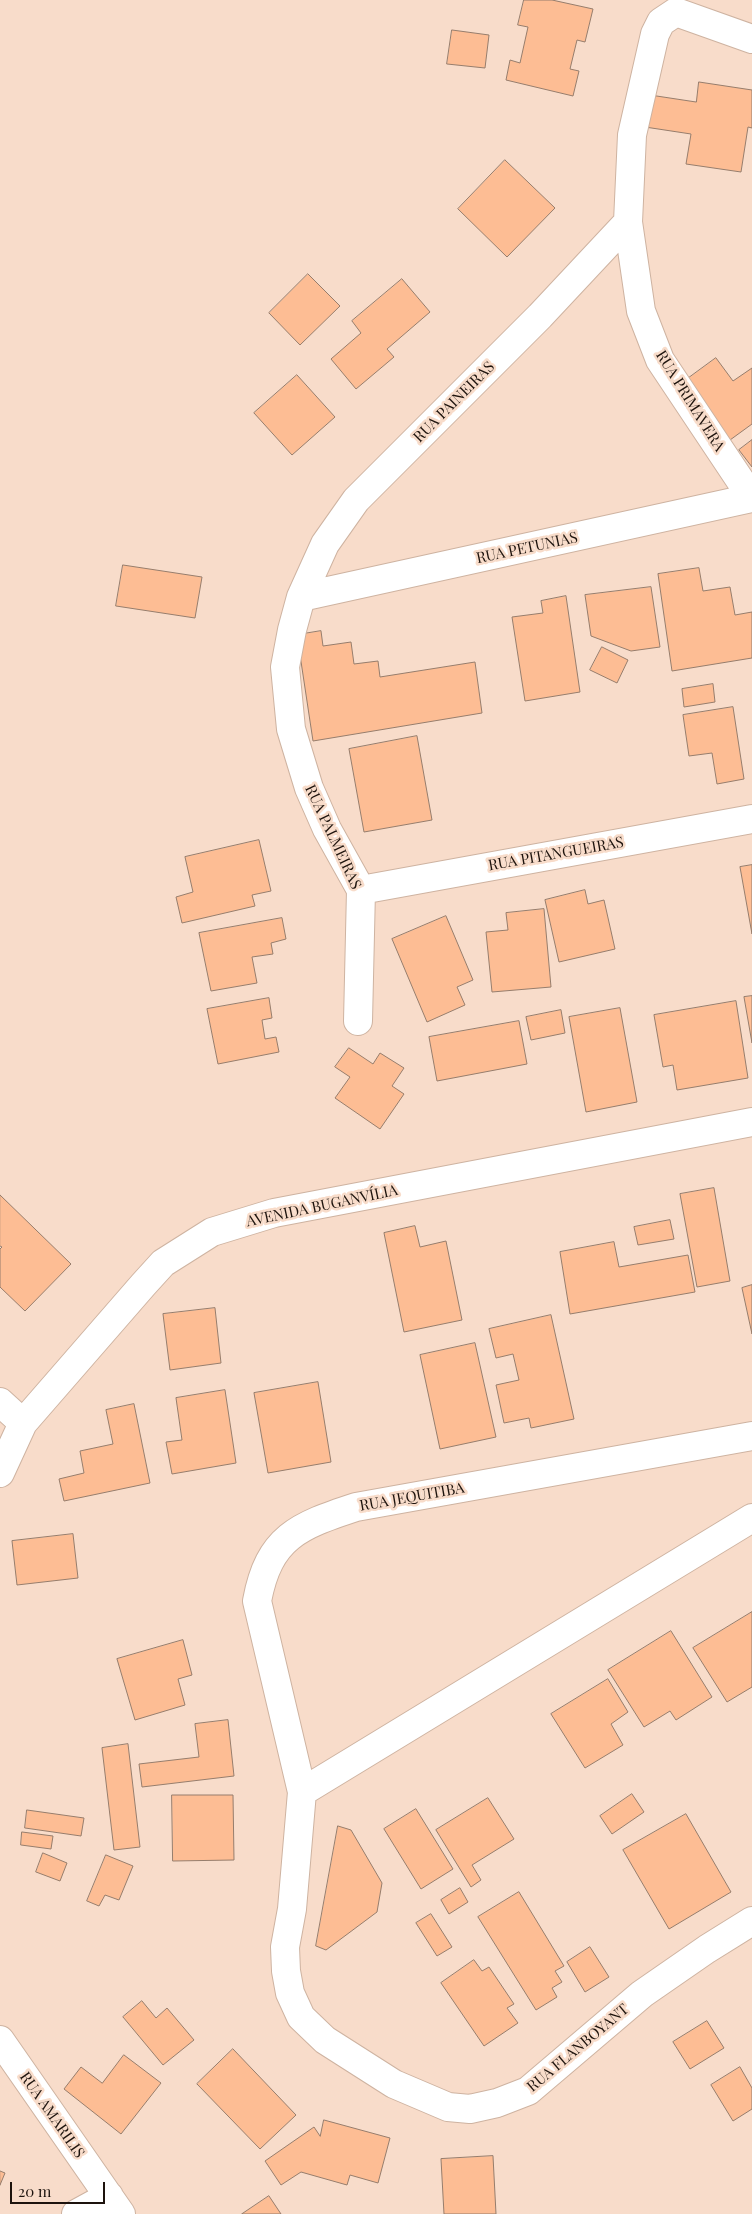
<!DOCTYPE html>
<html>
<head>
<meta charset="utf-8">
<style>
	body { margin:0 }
	#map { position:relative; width:752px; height:2214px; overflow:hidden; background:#f8dcca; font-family:"Playfair Display",serif }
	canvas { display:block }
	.scale { position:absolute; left:10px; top:2182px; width:95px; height:22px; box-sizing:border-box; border:2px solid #1d130d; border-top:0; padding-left:6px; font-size:15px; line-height:18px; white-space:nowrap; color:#1d130d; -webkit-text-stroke:4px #f8dcca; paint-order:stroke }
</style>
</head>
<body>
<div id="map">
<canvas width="752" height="2214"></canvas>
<div class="scale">20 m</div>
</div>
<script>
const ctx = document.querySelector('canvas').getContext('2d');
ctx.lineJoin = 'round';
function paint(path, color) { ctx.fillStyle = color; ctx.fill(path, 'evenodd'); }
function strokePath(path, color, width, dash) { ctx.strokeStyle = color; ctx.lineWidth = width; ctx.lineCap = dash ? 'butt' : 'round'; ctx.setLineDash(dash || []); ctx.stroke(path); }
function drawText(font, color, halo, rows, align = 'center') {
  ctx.font = font + ' "Playfair Display",serif'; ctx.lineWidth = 5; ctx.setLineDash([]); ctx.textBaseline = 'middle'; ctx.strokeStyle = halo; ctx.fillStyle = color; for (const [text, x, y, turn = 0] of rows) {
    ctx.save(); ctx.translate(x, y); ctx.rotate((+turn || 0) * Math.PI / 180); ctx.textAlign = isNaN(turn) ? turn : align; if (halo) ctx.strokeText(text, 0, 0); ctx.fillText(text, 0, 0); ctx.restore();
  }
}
const building = new Path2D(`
	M524 0H552L593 9 585 42 577 40 570 69 579 71 573 96 506 80 510 60 520 63 528 27 518 25Z
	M452 30 489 35 485 68 447 64Z
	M699 82 752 90V128L748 127 741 172 686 164 691 134 645 127 650 95 696 102Z
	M505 160 555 208 507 257 458 209Z
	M308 274 340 306 300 345 269 313Z
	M402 279 430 312 387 349 394 357 356 389 331 359 361 333 352 321Z
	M716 358 733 381 752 368V424L730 440 686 380Z
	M297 375 335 417 292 455 254 413Z
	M752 440V467L739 450Z
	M123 565 202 577 195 618 116 606Z
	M699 568 703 591 730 587 735 615 752 612V658L672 671 658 574Z
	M651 587 660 647 631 651 591 636 585 595Z
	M566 596 580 692 525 701 512 617 543 613 541 601Z
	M321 631 323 646 351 642 354 664 378 661 380 677 475 662 482 713 313 741 297 635Z
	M602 647 628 660 617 683 590 670Z
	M713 684 715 702 684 707 682 689Z
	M733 707 744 779 717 784 712 753 689 756 683 715Z
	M417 736 432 820 364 832 349 749Z
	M259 840 271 891 252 895 255 906 182 923 176 897 193 892 185 857Z
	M752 865V934L740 867Z
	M585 890 588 904 604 900 615 949 559 962 545 900Z
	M544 909 551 987 492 992 486 932 508 930 506 913Z
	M446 916 473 980 457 987 465 1005 427 1022 392 939Z
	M282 918 286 939 271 943 273 954 252 957 257 983 211 991 199 933Z
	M752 996V1043L744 997Z
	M269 998 272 1018 262 1020 265 1039 276 1037 279 1052 218 1064 207 1009Z
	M736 1001 748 1078 677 1090 673 1065 663 1067 654 1015Z
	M620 1008 637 1102 586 1112 569 1017Z
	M561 1010 565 1033 531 1040 526 1017Z
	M519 1021 527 1064 437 1081 429 1037Z
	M349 1048 373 1064 380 1053 404 1068 392 1086 404 1094 380 1129 335 1098 350 1077 335 1067Z
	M714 1188 730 1281 697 1287 680 1194Z
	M0 1195 71 1264 25 1311 0 1287V1249L2 1247 0 1246Z
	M670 1220 674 1239 638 1245 634 1227Z
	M415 1226 420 1247 446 1241 462 1320 404 1332 384 1233Z
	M614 1242 619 1267 688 1255 695 1292 570 1314 560 1252Z
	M752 1285V1334L742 1288Z
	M215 1308 221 1363 170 1370 163 1314Z
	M551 1315 574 1419 531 1428 529 1418 504 1423 496 1385 519 1380 513 1354 496 1358 489 1329Z
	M475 1343 496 1437 440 1449 420 1355Z
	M318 1382 331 1462 268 1473 254 1393Z
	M225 1390 236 1463 172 1474 166 1442 182 1440 176 1398Z
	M134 1404 150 1483 64 1501 59 1479 84 1473 80 1451 113 1444 106 1410Z
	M73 1534 78 1578 17 1585 12 1541Z
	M752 1612V1687L727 1702 693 1648Z
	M671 1631 712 1697 676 1720 670 1711 644 1727 608 1670Z
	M183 1640 192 1675 178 1679 185 1705 135 1720 117 1659Z
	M608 1679 628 1712 611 1724 623 1745 585 1768 551 1714Z
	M228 1720 234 1776 142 1787 139 1764 199 1757 195 1724Z
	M128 1744 140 1847 114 1850 102 1748Z
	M632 1794 644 1812 612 1834 600 1816Z
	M172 1795H233L234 1860 173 1861Z
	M488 1798 514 1839 472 1865 481 1880 471 1887 436 1830Z
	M416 1809 453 1869 421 1889 384 1829Z
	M27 1810 84 1818 81 1836 25 1828Z
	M686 1814 731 1892 669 1929 623 1850Z
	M338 1826 351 1830 382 1883 377 1912 326 1950 316 1946Z
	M22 1832 53 1836 51 1849 21 1845Z
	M43 1853 67 1863 60 1881 36 1872Z
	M106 1855 133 1866 119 1900 105 1895 99 1906 87 1901Z
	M460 1888 468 1902 449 1914 441 1900Z
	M519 1892 564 1966 555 1971 562 1982 552 1988 557 1997 536 2010 478 1917Z
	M431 1914 452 1947 437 1956 416 1923Z
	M590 1947 609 1977 585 1992 567 1962Z
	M474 1960 482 1971 489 1967 514 2004 507 2008 518 2023 484 2046 441 1983Z
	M142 2001 156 2018 167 2008 194 2040 163 2065 123 2017Z
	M707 2021 724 2048 690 2069 673 2042Z
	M233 2049 296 2115 260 2149 197 2084Z
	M124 2055 161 2083 121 2134 64 2089 81 2067 102 2083Z
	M740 2067 752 2088V2109L733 2121 711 2085Z
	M324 2120 390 2138 378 2183 350 2175 347 2185 301 2172 281 2185 265 2161 314 2127 320 2136Z
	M493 2156 496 2214H444L441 2159Z
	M0 2171 5 2173 0 2185Z
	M269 2196 281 2214H242Z`);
paint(building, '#fdbd94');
strokePath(building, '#967d6c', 1);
const minor = new Path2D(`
	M301 597 752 498 660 360 641 311 628 222 632 135 655 34 661 22 676 12 752 39
	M361 890 752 819
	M358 1021 361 890 327 829 309 788 291 729 285 667 292 630 301 597 325 544 356 500 540 316 628 222
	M0 1402 23 1423
	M752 1436 356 1507C298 1526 269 1537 257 1601L302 1792 292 1909 285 1947 286 1971 290 1993 301 2017 325 2040 394 2084 448 2107 470 2109 497 2103 528 2091 642 1994 707 1949 752 1921
	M0 1473 23 1423 143 1285 163 1263 212 1232 274 1213 752 1122
	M302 1792 752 1518
	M0 2040 121 2214
	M76 2214 109 2196`);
strokePath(minor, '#ceb3a1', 30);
strokePath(minor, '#fff', 28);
drawText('15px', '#1d130d', '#f8dcca', [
	["RUA PRIMAVERA",690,401,58],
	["RUA PAINEIRAS",454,402,-45],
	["RUA PETUNIAS",527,548,-12],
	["RUA PALMEIRAS",333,837,65],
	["RUA PITANGUEIRAS",556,854,-10],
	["AVENIDA BUGANVÍLIA",322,1206,-12],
	["RUA JEQUITIBA",412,1497,-10],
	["RUA FLANBOYANT",578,2048,-40],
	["RUA AMARILIS",52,2115,55]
]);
</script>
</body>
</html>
